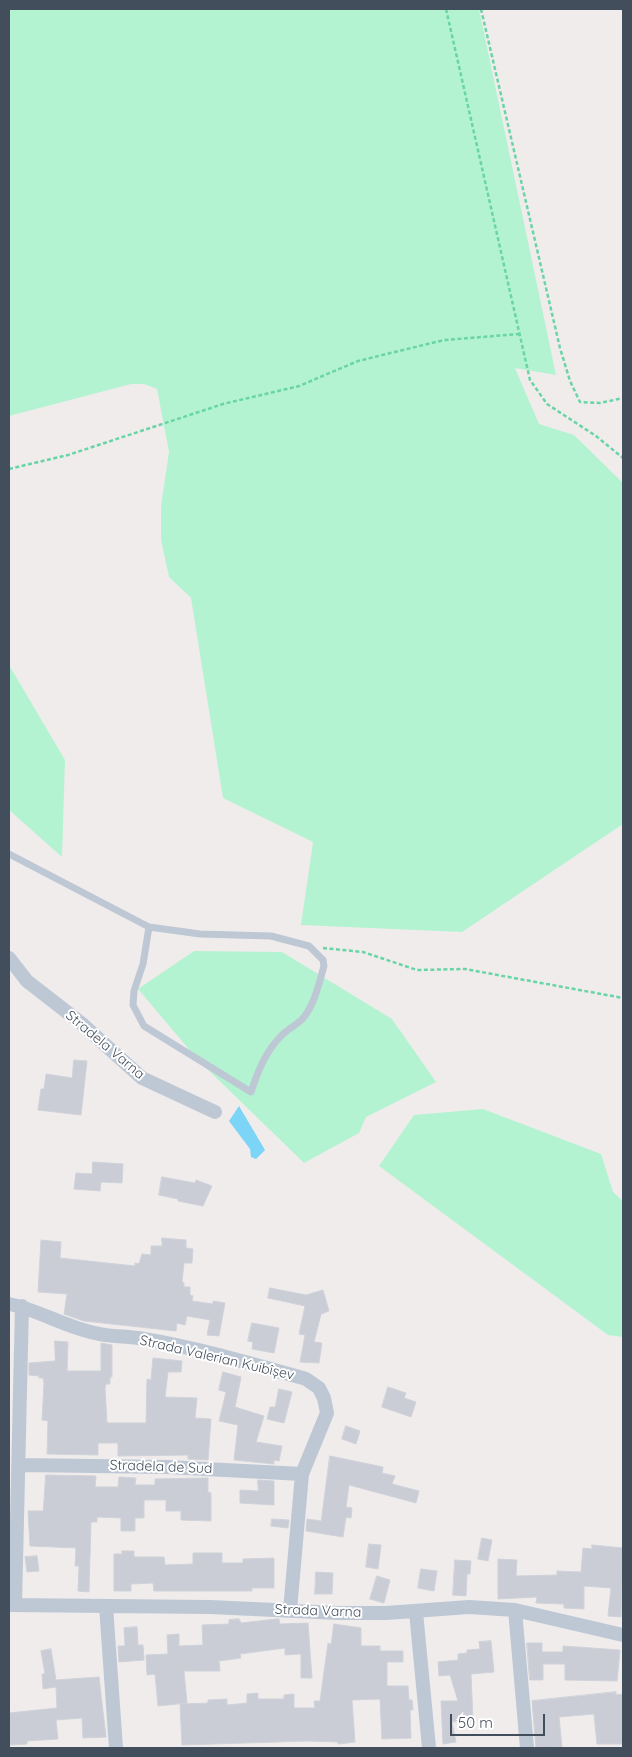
<!DOCTYPE html>
<html>
<head>
<meta charset="utf-8">
<style>
	body { margin:0 }
	#map { position:relative; width:632px; height:1757px; overflow:hidden; background:#f0ecec; font-family:Quicksand,sans-serif }
	canvas { display:block }
	.frame { position:absolute; inset:0; border:10px solid #434e5c; pointer-events:none }
	.scale { position:absolute; left:450px; top:1714px; width:95px; height:22px; box-sizing:border-box; border:2px solid #434e5c; border-top:0; padding-left:6px; font-size:15px; line-height:18px; white-space:nowrap; color:#434e5c; -webkit-text-stroke:4px #fff; paint-order:stroke }
</style>
</head>
<body>
<div id="map">
<canvas width="632" height="1757"></canvas>
<div class="frame"></div>
<div class="scale">50 m</div>
</div>
<script>
const ctx = document.querySelector('canvas').getContext('2d');
ctx.lineJoin = 'round';
function paint(path, color) { ctx.fillStyle = color; ctx.fill(path, 'evenodd'); }
function strokePath(path, color, width, dash) { ctx.strokeStyle = color; ctx.lineWidth = width; ctx.lineCap = dash ? 'butt' : 'round'; ctx.setLineDash(dash || []); ctx.stroke(path); }
function drawText(font, color, halo, rows, align = 'center') {
  ctx.font = font + ' Quicksand,sans-serif'; ctx.lineWidth = 4; ctx.setLineDash([]); ctx.textBaseline = 'middle'; ctx.strokeStyle = halo; ctx.fillStyle = color; for (const [text, x, y, turn = 0] of rows) {
    ctx.save(); ctx.translate(x, y); ctx.rotate((+turn || 0) * Math.PI / 180); ctx.textAlign = isNaN(turn) ? turn : align; if (halo) ctx.strokeText(text, 0, 0); ctx.fillText(text, 0, 0); ctx.restore();
  }
}
paint(new Path2D(`
	M9 9H479L556 375 515 368 539 424 574 435 623 483V824L462 932 301 925 313 842 223 798 191 598 169 577 161 540V506L169 452 157 389 144 384H131L9 416Z
	M9 665 65 760 62 857 9 810Z
	M194 951 282 952 392 1019 436 1082 366 1117 359 1133 304 1163 198 1060 138 989Z
	M483 1109 601 1154 613 1192 623 1201V1337L608 1335 379 1166 414 1115Z`), '#b4f3d1');
paint(new Path2D(`
	M239 1106 265 1150 256 1159 251 1157 250 1149 229 1121Z`), '#7cd4f6');
const building = new Path2D(`
	M74 1060 87 1061 81 1115 38 1110 41 1089H44L46 1074 72 1078Z
	M93 1162 123 1164 122 1183 101 1182 100 1191 74 1189 76 1173 92 1174Z
	M162 1177 195 1183 196 1180 212 1186 203 1206 178 1201V1199L159 1195Z
	M162 1238 186 1240V1248L193 1249 192 1263H184L182 1282 184 1283V1287H190V1295L193 1296 192 1301 213 1304V1301L225 1303 219 1336 207 1335 210 1320 187 1316 185 1325 177 1323 176 1331 84 1321 64 1314 67 1294 38 1292 41 1240 61 1242 60 1258 135 1266V1263L139 1264 142 1254 151 1255V1246H162Z
	M270 1288 306 1295 323 1290 329 1311 321 1314 314 1342 322 1343 319 1363 300 1362 305 1335 299 1334 305 1306 268 1298Z
	M252 1323 279 1328 274 1353 252 1349 253 1342 248 1341Z
	M55 1341 68 1342 67 1371H101V1343L112 1345V1377H110V1384H106L105 1388 107 1423H146L147 1379 151 1380 153 1358 182 1361 181 1372H168L165 1397 197 1398 195 1418 211 1419 208 1460 188 1459V1455L118 1456V1443H98V1455L47 1454 48 1421 42 1420 44 1383 43 1378H39V1376L29 1375V1363L55 1361Z
	M223 1372 241 1377 235 1407 264 1416 256 1442 282 1446 279 1461 274 1460V1464L234 1460 238 1425 219 1421 226 1392 219 1390Z
	M388 1387 406 1393 404 1398 416 1402 411 1417 382 1407Z
	M279 1389 292 1392 284 1423 267 1419 270 1407H275Z
	M346 1426 360 1431 356 1444 342 1439Z
	M330 1456 383 1467 382 1473 395 1476 392 1484 419 1491 416 1503 349 1485 346 1507 352 1508 351 1518 346 1517 343 1537 306 1531 307 1519 321 1521Z
	M46 1475 96 1476 95 1487H118L119 1477 136 1478 135 1485H155V1479L208 1478V1492L211 1493V1521L181 1520V1511H166V1500H144V1518H135V1531H121V1518L97 1517V1522H91L89 1592 78 1591 79 1566H75L76 1548 30 1546 28 1511H43Z
	M258 1480 274 1481V1505L240 1503V1490L258 1491Z
	M272 1519 289 1520 288 1528 271 1526Z
	M482 1538 492 1540 488 1561 478 1559Z
	M369 1544 381 1545 378 1569 366 1567Z
	M592 1545 623 1548 621 1617 608 1616 611 1588 584 1586V1609L564 1608V1604L536 1603 537 1597 498 1599V1559L517 1560 516 1576 557 1575V1571L581 1572 583 1548 592 1549Z
	M122 1551H134V1557H164L165 1565 193 1564V1553H222V1563H243V1559L274 1558V1588H252V1591H154L153 1583 131 1584V1591H114V1554H122Z
	M37 1556 39 1571 27 1572 25 1557Z
	M455 1560 471 1561 470 1574H467L466 1596 453 1595Z
	M421 1569 437 1571 434 1591 418 1588Z
	M316 1572 333 1573 332 1594H315Z
	M377 1576 390 1580 384 1603 370 1599Z
	M239 1619 241 1623 276 1619H279L280 1624 308 1623 312 1678H301V1654L285 1655V1648L240 1654 241 1658 219 1661 220 1671H184L187 1703 158 1706 155 1674 147 1675 146 1655 168 1654 167 1635 179 1634V1646L203 1645 202 1625 229 1624V1620Z
	M334 1624 361 1628V1646H380V1651H403V1662H387V1686H408L409 1700H412L413 1710H410L411 1738 382 1739 380 1699 352 1700 355 1742 338 1744V1742L308 1741 182 1745 180 1704 208 1703V1700L227 1699V1705L247 1703V1694L258 1693V1699H284V1695L294 1694V1708H315L314 1701H320L328 1643 331 1644Z
	M137 1627 138 1645H143L144 1660 119 1662 118 1646H125L124 1628Z
	M491 1641 494 1672 471 1674 473 1721 452 1722 456 1742 443 1744 441 1701H458L450 1675 439 1676 438 1662 458 1660V1654L467 1653V1650L480 1649 479 1642Z
	M527 1643H542V1652H563V1646L620 1650 617 1681 565 1680V1664H543V1680H530Z
	M51 1649 56 1680 99 1677 106 1737 83 1738 82 1718 56 1720 58 1739 27 1741V1744L10 1745 9 1713 57 1708 56 1687 43 1689 42 1674H45L41 1651Z
	M616 1692V1695L623 1694V1744H597L594 1714 559 1717 562 1747 536 1748 532 1701Z`);
paint(building, '#cacdd5');
strokePath(building, '#cfd2d9', 1);
strokePath(new Path2D(`
	M446 9 530 380 547 404 596 436 623 458
	M481 9 560 348 570 381 580 402 600 403 623 398
	M9 469 68 455 223 404 299 386 358 361 444 340 520 334
	M323 948 363 952 417 970 465 969 623 998`), '#69d5a7', 2.5, [4, 2.5]);
strokePath(new Path2D(`
	M9 854 149 927 200 934 271 936 309 946 323 960 324 966C319 983 315 1003 304 1017 299 1024 289 1028 283 1034 266 1050 258 1071 251 1092L144 1026 133 1005 134 991 143 964 149 927`), '#bec8d4', 7);
strokePath(new Path2D(`
	M9 958 27 981 81 1023 142 1078 215 1112
	M9 1304C39 1310 65 1327 95 1333 111 1337 127 1336 144 1339 198 1348 252 1364 306 1379L319 1388 324 1398 327 1413 302 1474 290 1610
	M20 1465 167 1467 302 1474
	M9 1605 210 1607 339 1613H386L469 1607 515 1610 623 1635
	M15 1605 22 1306
	M106 1606 116 1748
	M515 1610 527 1748
	M416 1612 429 1748`), '#bec8d4', 14);
drawText('14px', '#434e5c', '#fff', [
	["Stradela Varna",105,1045,40],
	["Strada Valerian Kuibîșev",217,1358,13],
	["Stradela de Sud",161,1467,2],
	["Strada Varna",318,1611,2]
]);
</script>
</body>
</html>
